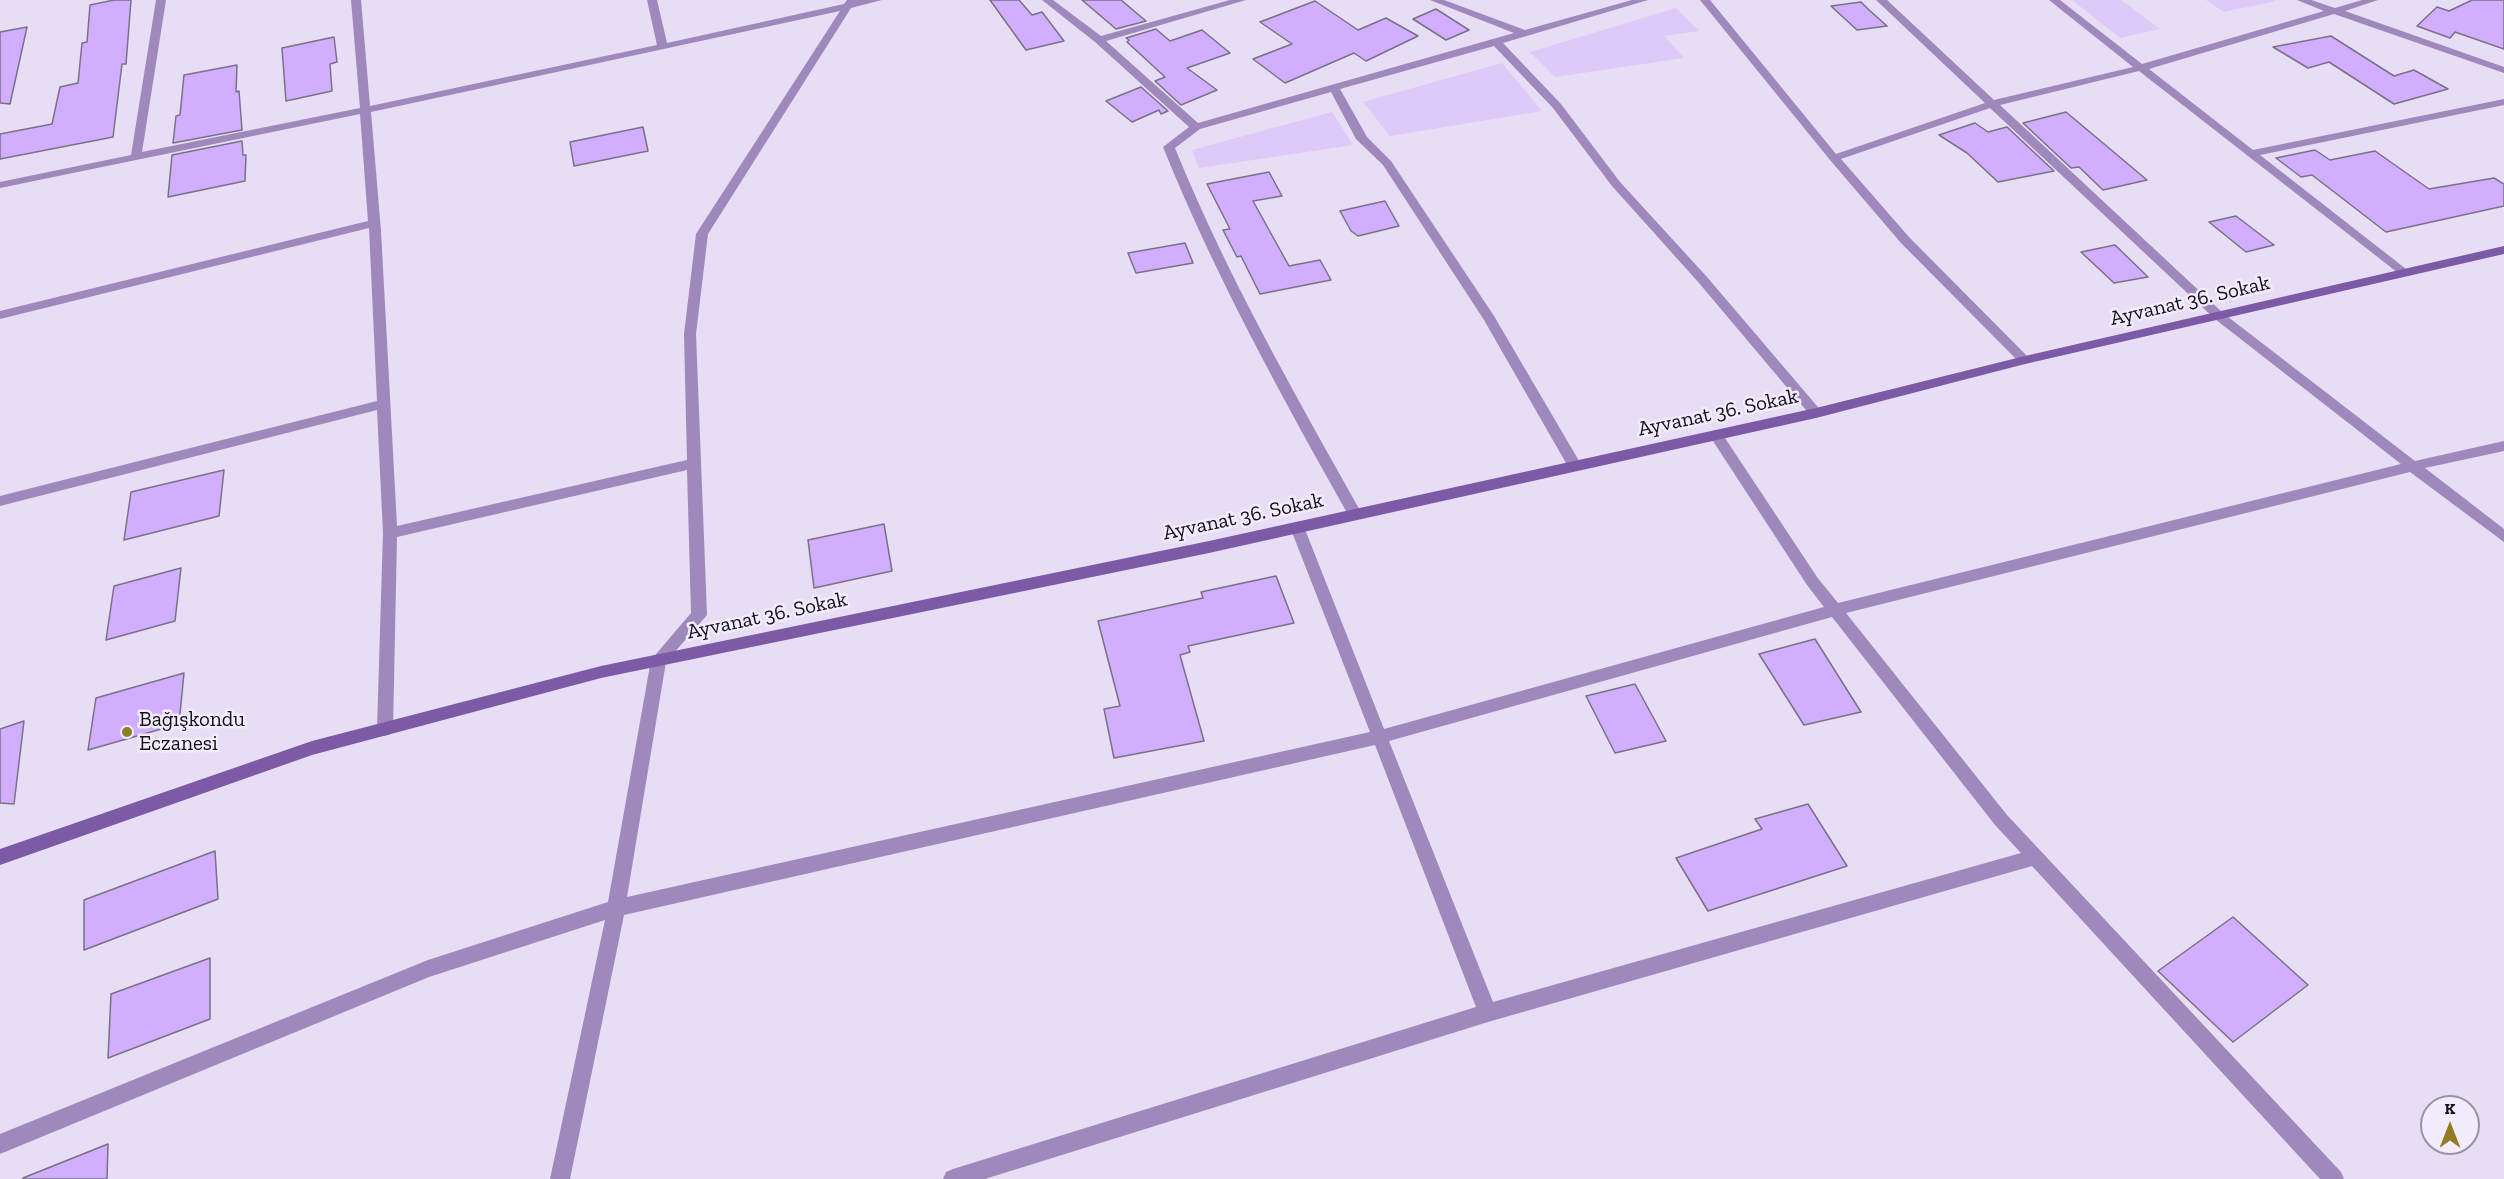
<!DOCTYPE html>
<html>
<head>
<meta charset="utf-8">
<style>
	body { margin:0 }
	#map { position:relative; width:2504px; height:1179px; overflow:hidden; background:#e7ddf4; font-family:"Zilla Slab",serif }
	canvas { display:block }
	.north { position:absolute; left:2420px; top:1095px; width:60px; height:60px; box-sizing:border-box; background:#f3ecfe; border:2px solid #9994a1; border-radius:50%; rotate:0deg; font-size:16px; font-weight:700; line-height:24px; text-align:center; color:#120f16 }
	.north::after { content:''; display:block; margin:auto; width:21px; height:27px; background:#927c22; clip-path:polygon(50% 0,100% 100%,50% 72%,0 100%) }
</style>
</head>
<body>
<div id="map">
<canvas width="2504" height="1179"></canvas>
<div class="north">K</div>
</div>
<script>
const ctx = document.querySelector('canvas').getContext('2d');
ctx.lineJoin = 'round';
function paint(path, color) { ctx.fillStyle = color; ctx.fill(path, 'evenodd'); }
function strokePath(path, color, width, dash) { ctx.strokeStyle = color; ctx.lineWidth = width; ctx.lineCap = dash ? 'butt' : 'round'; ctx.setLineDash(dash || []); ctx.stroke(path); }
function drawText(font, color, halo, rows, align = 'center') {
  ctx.font = font + ' "Zilla Slab",serif'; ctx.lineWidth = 5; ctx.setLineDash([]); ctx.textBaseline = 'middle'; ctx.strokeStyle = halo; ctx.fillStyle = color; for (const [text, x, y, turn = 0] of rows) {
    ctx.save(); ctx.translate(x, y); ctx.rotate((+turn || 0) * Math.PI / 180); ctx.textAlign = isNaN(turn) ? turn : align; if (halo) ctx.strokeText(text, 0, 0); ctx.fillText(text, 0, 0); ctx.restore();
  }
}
paint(new Path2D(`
	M2072 0H2121L2160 29 2120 38Z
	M2206 0H2273L2276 1 2224 12Z
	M1676 8 1699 31 1664 36 1684 58 1555 77 1530 52Z
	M1502 63 1542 111 1390 136 1363 102Z
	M1332 112 1353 145 1199 168 1192 150Z`), '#ddcaf8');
const building = new Path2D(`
	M114 0H131L126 64H122L113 137 0 159V134L52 124 60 87 78 83 82 43 87 42 90 5Z
	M990 0H1019L1032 15 1042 12 1064 41 1026 50Z
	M1082 0H1121L1146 21 1116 29Z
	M2472 0H2504V49L2455 32 2450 38 2417 26 2437 7 2449 11Z
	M1315 1 1358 30 1386 18 1418 36 1366 61 1354 53 1285 83 1253 59 1292 44 1260 22Z
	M1861 2 1868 9 1887 26 1857 30 1831 6Z
	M1436 9 1469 30 1446 40 1413 19Z
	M27 27 10 104 0 103V32Z
	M1156 29 1170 41 1202 30 1230 53 1187 68 1217 90 1181 105 1155 81 1165 77 1127 42 1129 40 1126 38Z
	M2331 36 2394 76 2414 70 2448 89 2394 104 2329 62 2308 68 2273 47Z
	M334 37 337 62 330 64 332 91 286 101 282 48Z
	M237 65 236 92 239 91 242 130 173 143 176 116 180 115 184 75Z
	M1141 87 1168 111 1161 114 1159 110 1132 122 1106 101Z
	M2066 112 2147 180 2103 190 2079 167 2071 168 2023 123Z
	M1975 123 1988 132 2007 127 2054 171 1998 182 1967 153 1939 135Z
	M643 127 648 151 574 166 570 142Z
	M242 141 243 155H246L245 181 168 197 172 155Z
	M2315 150 2330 160 2375 151 2429 189 2494 178 2504 184V206L2386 232 2312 175 2301 177 2276 158Z
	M1269 172 1282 196 1253 201 1289 266 1320 260 1331 280 1260 294 1241 256 1237 257 1223 230 1230 229 1207 184Z
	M1385 201 1399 226 1358 236 1351 231 1340 211Z
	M2236 216 2274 245 2246 252 2209 222Z
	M1185 243 1193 263 1136 273 1128 253Z
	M2115 245 2148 277 2114 283 2081 252Z
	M224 470 219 516 124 540 131 492Z
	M884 524 892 571 814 588 808 540Z
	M181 568 175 621 106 640 114 586Z
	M1276 576 1294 623 1188 646 1190 652 1180 655 1204 741 1114 758 1104 709 1120 706 1098 621 1203 598 1201 592Z
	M1815 639 1861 712 1804 725 1759 654Z
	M184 673 179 724 88 750 96 698Z
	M1635 684 1666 741 1615 753 1586 696Z
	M24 721 14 804 0 803V729Z
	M1808 804 1847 866 1708 911 1676 858 1762 829 1755 819Z
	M215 851 218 899 84 950V900Z
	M2233 917 2308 985 2233 1042 2158 971Z
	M210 958V1019L108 1058 111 994Z
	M108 1144 107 1179H24L23 1178Z`);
paint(building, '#d1aeff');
strokePath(building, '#797185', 1.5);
paint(new Path2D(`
	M156 0H166L142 152 360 108 351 0H361L370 106 657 45 647 0H657L667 43 844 4 847 0H882L851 8 708 234 696 334 707 615 666 662 627 897 1370 732 1290 527 1297 522 1304 527 1384 729 1824 607 1807 585 1711 438 1709 435 1711 432H1721L1817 577 1838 603 2401 464 2215 319 1990 108 1841 159 1909 237 2031 360 2030 363H2020L1901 243 1830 160 1700 0H1710L1836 154 1985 103 1876 0H1887L1994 100 2133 67 2049 0H2060L2142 64 2324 11 2297 0H2311L2335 8 2362 0H2378L2345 11 2504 67V73L2334 14 2149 69 2253 150 2504 99V105L2260 155 2406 269V275L2402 276 2139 71 2000 105 2223 313 2415 461 2504 441V451L2425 468 2504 529V542L2410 472 1846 613 2007 815 2341 1172 2344 1179H2320L2032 866 1488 1022 985 1179H943L946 1172 953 1169 1476 1007 1375 745 624 915 570 1179H550L605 920 429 977 0 1154V1134L428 960 608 902 651 660 691 613 687 470 397 537 393 729 391 734 385 736 379 734 377 729 383 533 377 410 0 506V496L377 401 369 228 0 319V311L368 221 360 114 0 188V182L131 155ZM840 11 696 234 684 334 687 460 397 526 381 231 371 112ZM1832 617 1995 825 2021 853 1493 1002 1389 741Z
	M1042 0H1053L1101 36 1230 0H1246L1106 41 1198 123 1514 33 1430 0H1444L1525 30 1632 0H1648L1503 43 1561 104 1620 182 1707 277 1823 413 1821 416H1811L1699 283 1612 186 1553 108 1494 46 1340 89 1367 137 1391 161 1494 316 1582 466 1580 470H1570L1484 320 1383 165 1356 139 1331 92 1200 129 1175 148C1227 276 1295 394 1362 514L1360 518H1350C1282 397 1215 276 1163 147L1189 127 1095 42Z`), '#9e88bc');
paint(new Path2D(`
	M2504 246V254L2025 364 1816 418 1209 553 601 678 312 755 0 865V849L312 741 601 666 1209 541 1816 408 2025 356Z`), '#7d5aa6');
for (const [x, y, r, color] of [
	[127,732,6,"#927c22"]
]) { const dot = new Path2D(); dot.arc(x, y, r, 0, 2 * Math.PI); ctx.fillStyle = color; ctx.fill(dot); strokePath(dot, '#f3ecfe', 2); }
drawText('21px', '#120f16', '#f3ecfe', [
	["Ayvanat 36. Sokak",2190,301,-13],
	["Ayvanat 36. Sokak",1718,413,-12],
	["Ayvanat 36. Sokak",1243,517,-12],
	["Ayvanat 36. Sokak",767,616,-12]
]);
drawText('21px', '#120f16', '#f3ecfe', [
	["Bağışkondu",139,720],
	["Eczanesi",139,744]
], 'left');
</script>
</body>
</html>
